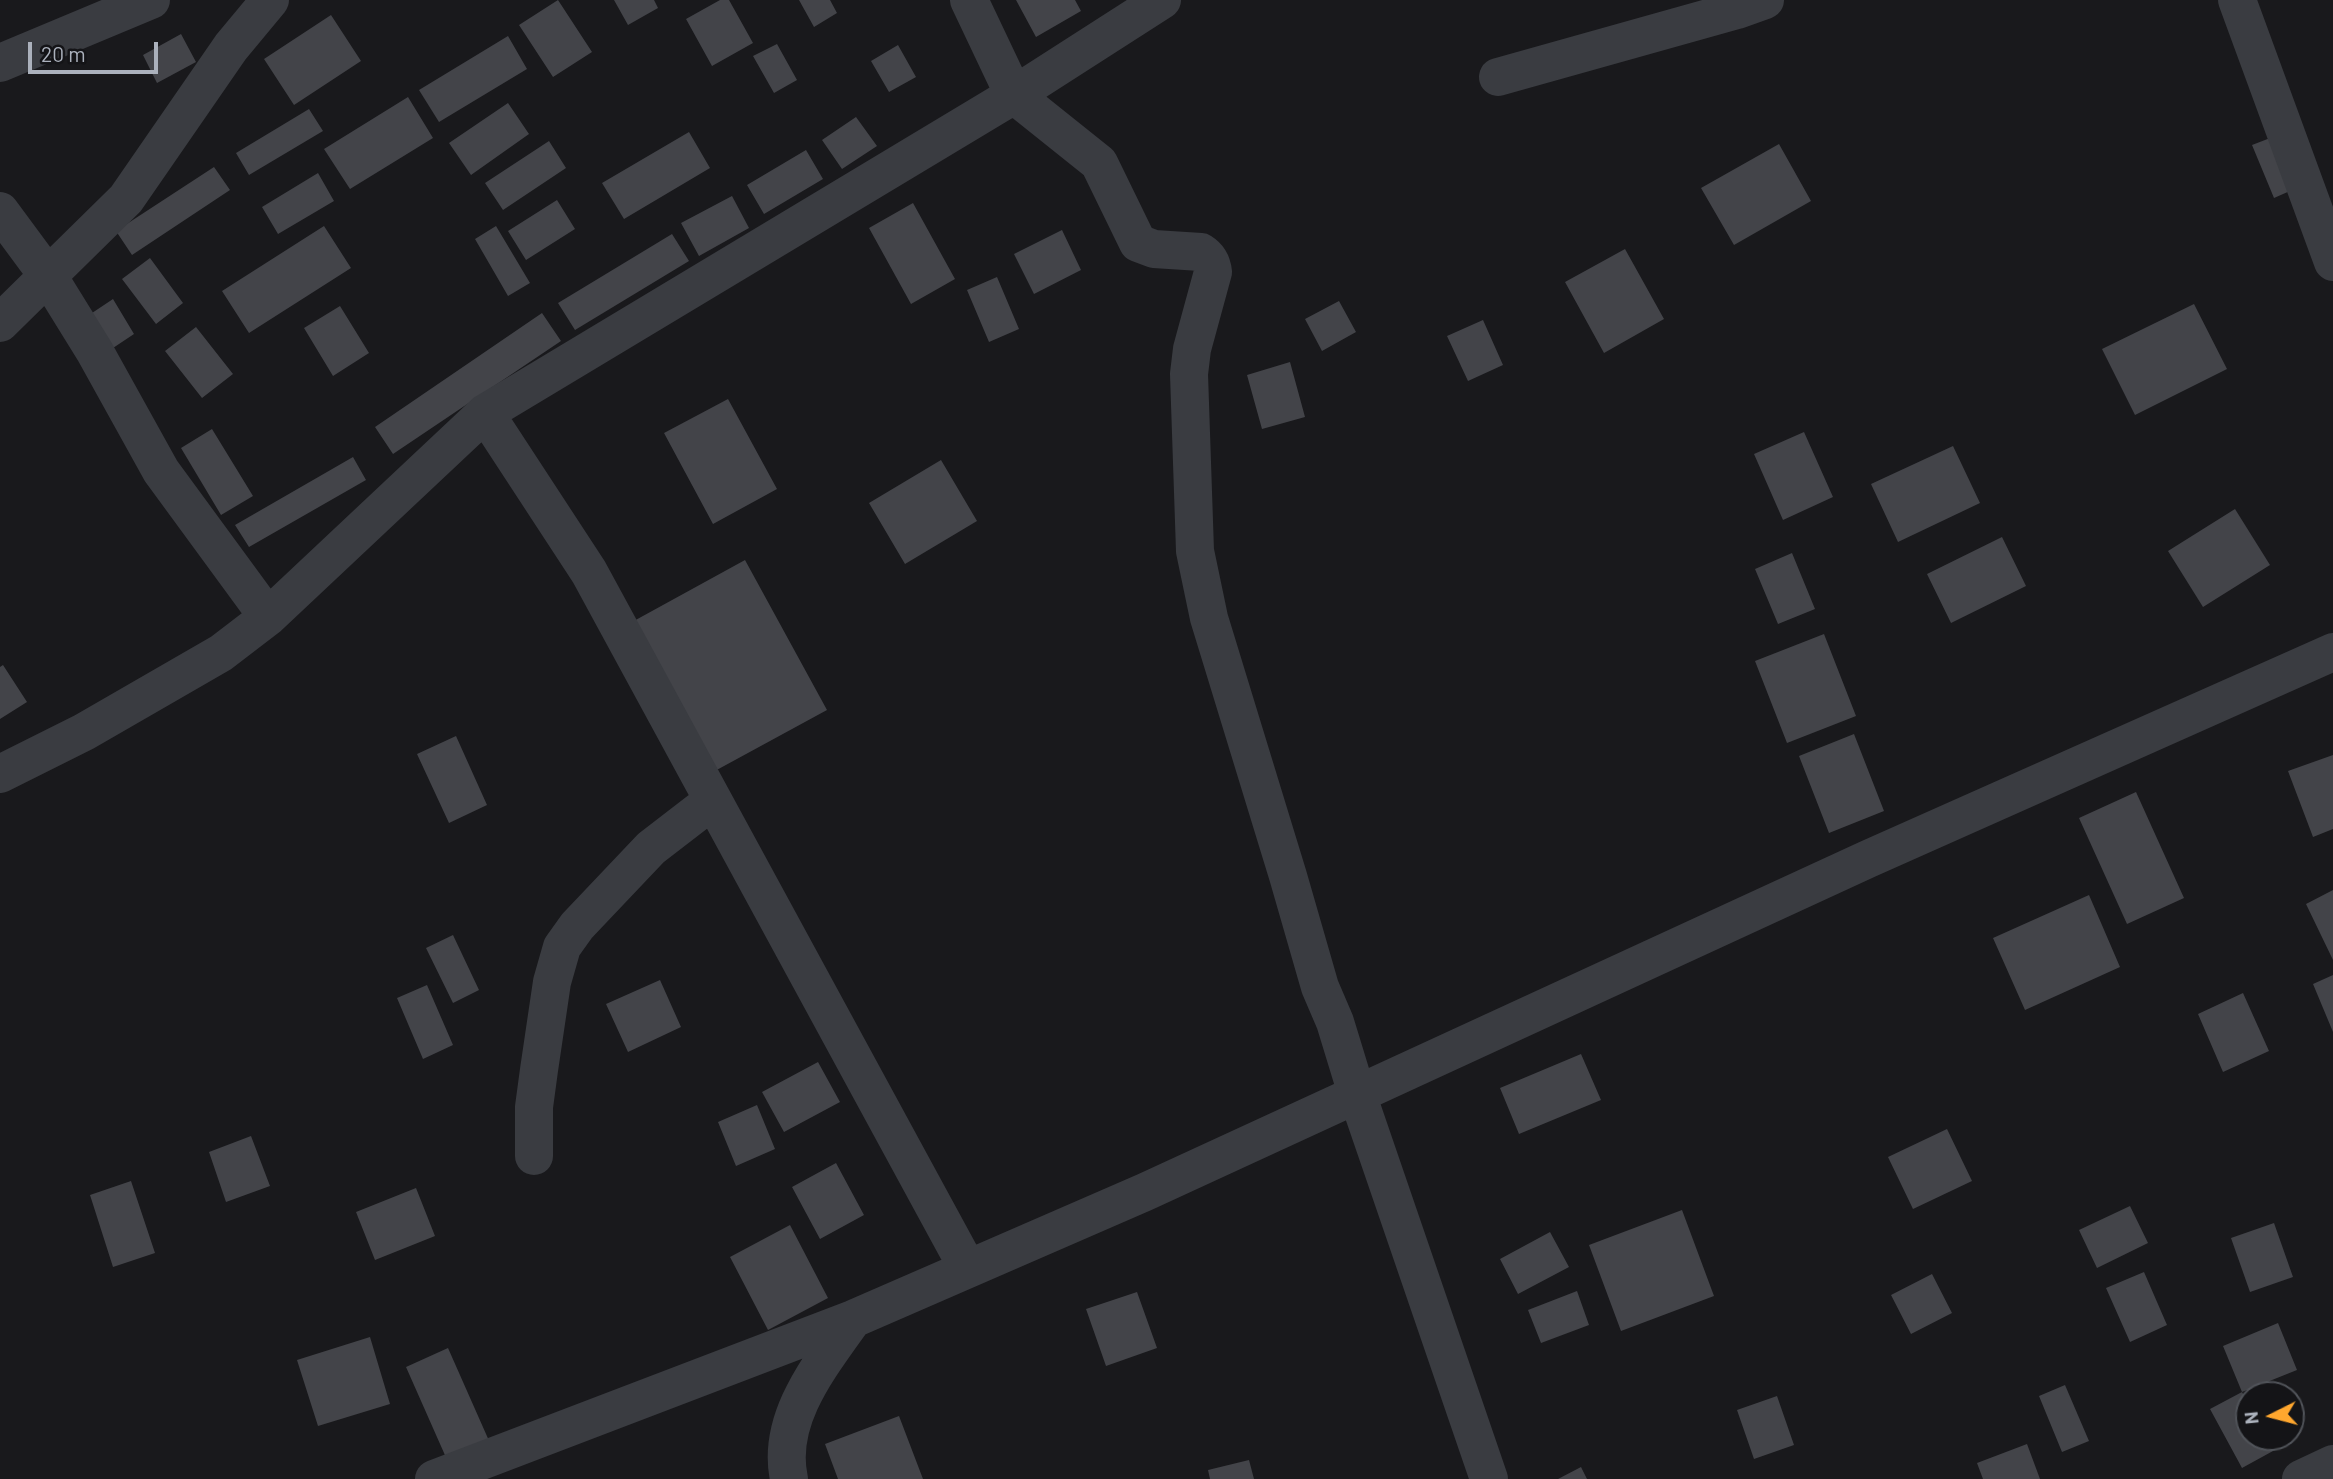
<!DOCTYPE html>
<html>
<head>
<meta charset="utf-8">
<style>
	body { margin:0 }
	#map { position:relative; width:2333px; height:1479px; overflow:hidden; background:#19191c; font-family:Barlow,sans-serif }
	canvas { display:block }
	.north { position:absolute; left:2235px; top:1381px; width:70px; height:70px; box-sizing:border-box; background:#141417; border:2px solid #505359; border-radius:50%; rotate:264deg; font-size:19px; font-weight:700; line-height:28px; text-align:center; color:#abb1bc }
	.north::after { content:''; display:block; margin:auto; width:24px; height:32px; background:#ffa72e; clip-path:polygon(50% 0,100% 100%,50% 72%,0 100%) }
	.scale { position:absolute; left:28px; top:42px; width:130px; height:32px; box-sizing:border-box; border:4px solid #abb1bc; border-top:0; padding-left:9px; font-size:21px; line-height:24px; white-space:nowrap; color:#abb1bc; -webkit-text-stroke:5px #141417; paint-order:stroke }
</style>
</head>
<body>
<div id="map">
<canvas width="2333" height="1479"></canvas>
<div class="north">N</div>
<div class="scale">20 m</div>
</div>
<script>
const ctx = document.querySelector('canvas').getContext('2d');
ctx.lineJoin = 'round';
function paint(path, color) { ctx.fillStyle = color; ctx.fill(path, 'evenodd'); }
function strokePath(path, color, width, dash) { ctx.strokeStyle = color; ctx.lineWidth = width; ctx.lineCap = dash ? 'butt' : 'round'; ctx.setLineDash(dash || []); ctx.stroke(path); }
paint(new Path2D(`
	M558 0 592 52 553 77 519 25Z
	M614 0H654L658 8 628 25Z
	M720 0H729L753 43 712 66 686 19Z
	M799 0H830L837 13 814 27Z
	M1016 0H1075L1081 11 1036 37Z
	M331 15 361 61 294 105 264 59Z
	M181 34 196 62 157 83 143 55Z
	M508 36 527 69 439 122 419 90Z
	M777 44 797 80 774 93 753 56Z
	M898 45 916 77 889 92 871 61Z
	M408 97 433 138 350 189 324 149Z
	M508 103 529 134 471 175 449 143Z
	M309 109 323 131 249 175 236 153Z
	M856 117 877 146 842 169 822 140Z
	M689 132 710 168 624 219 602 183Z
	M2278 135 2299 187 2274 198 2252 145Z
	M549 141 566 168 503 210 485 183Z
	M1779 144 1811 201 1734 245 1701 188Z
	M806 150 823 179 764 214 747 185Z
	M214 167 230 190 132 255 116 231Z
	M318 173 334 201 278 234 262 207Z
	M732 196 749 228 699 256 681 223Z
	M557 200 575 229 526 260 508 231Z
	M913 203 955 279 911 304 869 228Z
	M324 226 351 268 249 333 222 291Z
	M496 226 530 283 508 296 475 239Z
	M1062 230 1081 270 1034 294 1014 254Z
	M672 234 689 261 575 330 558 303Z
	M1625 249 1664 319 1604 353 1565 282Z
	M150 258 183 303 156 324 122 279Z
	M997 277 1019 329 989 342 967 290Z
	M113 299 134 334 113 348 92 313Z
	M1339 301 1356 332 1322 351 1305 319Z
	M2194 304 2227 369 2135 415 2102 349Z
	M340 306 369 353 333 376 304 328Z
	M542 313 561 341 393 454 375 427Z
	M1483 320 1503 365 1468 381 1447 336Z
	M196 327 233 374 202 398 165 351Z
	M1290 362 1305 417 1262 429 1247 375Z
	M728 399 777 489 713 524 664 433Z
	M212 429 253 496 221 515 181 448Z
	M1804 432 1833 497 1783 520 1754 454Z
	M1953 446 1980 503 1898 542 1871 484Z
	M353 457 366 480 249 547 235 525Z
	M941 460 977 521 905 564 869 503Z
	M2235 509 2270 565 2203 607 2168 551Z
	M2002 537 2026 586 1951 623 1927 574Z
	M1792 553 1815 609 1778 624 1755 569Z
	M745 560 827 710 713 772 632 622Z
	M1824 634 1856 716 1787 743 1755 661Z
	M3 665 27 702 0 719V667Z
	M1854 734 1884 811 1829 833 1799 756Z
	M456 736 487 805 449 823 417 754Z
	M2333 755V829L2313 837 2288 771Z
	M2136 792 2184 898 2127 924 2079 818Z
	M2333 890V960L2306 904Z
	M2089 895 2120 967 2025 1010 1993 938Z
	M453 935 479 990 453 1003 426 948Z
	M2333 975V1032L2313 984Z
	M660 980 681 1027 628 1052 606 1004Z
	M427 985 453 1045 423 1059 397 998Z
	M2243 993 2269 1051 2223 1072 2198 1014Z
	M1581 1054 1601 1100 1519 1134 1500 1088Z
	M818 1062 840 1102 784 1132 762 1092Z
	M757 1105 775 1149 736 1166 718 1122Z
	M1947 1129 1972 1181 1913 1209 1888 1157Z
	M251 1136 270 1186 226 1202 209 1152Z
	M836 1163 864 1215 820 1239 792 1187Z
	M131 1181 155 1253 113 1267 90 1195Z
	M416 1188 435 1236 375 1260 356 1212Z
	M2130 1206 2148 1243 2097 1268 2079 1230Z
	M1682 1210 1714 1296 1621 1331 1589 1245Z
	M2274 1223 2293 1277 2250 1292 2231 1238Z
	M790 1225 828 1298 768 1330 730 1257Z
	M1550 1232 1569 1267 1518 1294 1500 1259Z
	M2144 1272 2167 1325 2130 1342 2106 1288Z
	M1932 1274 1952 1313 1911 1334 1891 1295Z
	M1577 1291 1589 1325 1541 1343 1528 1310Z
	M1137 1292 1157 1348 1106 1366 1086 1309Z
	M2278 1323 2297 1370 2242 1392 2223 1346Z
	M370 1337 390 1404 318 1426 297 1360Z
	M448 1348 490 1443 448 1462 406 1367Z
	M2065 1385 2089 1441 2062 1452 2039 1396Z
	M2242 1392 2249 1406V1437H2265L2273 1451 2242 1468 2210 1409Z
	M1777 1396 1794 1445 1754 1459 1737 1410Z
	M899 1416 923 1479H838L825 1444Z
	M2027 1444 2040 1479H1983L1977 1463Z
	M1249 1460 1254 1479H1210L1208 1470Z
	M1581 1467 1587 1479H1558Z`), '#434449');
strokePath(new Path2D(`
	M969 0 1014 95 1099 163 1138 243 1154 249 1201 252C1209 257 1212 263 1213 272L1192 349 1189 374 1195 551 1209 618 1288 876 1320 987 1335 1022 1357 1094 1489 1479
	M2237 0 2333 262
	M0 63 151 0
	M1498 77 1737 10 1765 0
	M0 211 48 276 95 352 161 471 268 617
	M0 323 126 199 231 47 270 0
	M485 413 589 572 968 1269
	M0 774 84 732 221 653 268 617 485 413 1014 95 1162 0
	M534 1156V1107L539 1070 552 982 562 947 577 926 651 848 712 801
	M434 1479 853 1319 1145 1192 1868 859 2333 652
	M789 1479C776 1419 820 1366 853 1319
	M2301 1479 2333 1464`), '#3a3c41', 38);
</script>
</body>
</html>
